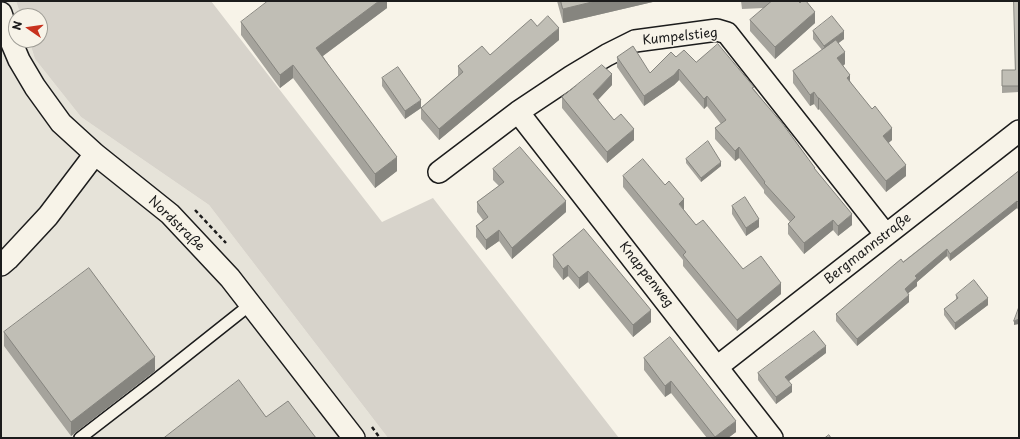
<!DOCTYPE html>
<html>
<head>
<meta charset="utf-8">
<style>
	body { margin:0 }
	#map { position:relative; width:1020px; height:439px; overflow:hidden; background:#f7f3e8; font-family:"Playpen Sans",sans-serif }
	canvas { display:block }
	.frame { position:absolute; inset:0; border:2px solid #1c1c1c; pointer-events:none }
	.north { position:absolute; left:8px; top:8px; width:40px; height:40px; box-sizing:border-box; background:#f7f3e8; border:1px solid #9f9d96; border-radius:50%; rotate:283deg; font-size:11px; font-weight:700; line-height:16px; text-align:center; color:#1c1c1c }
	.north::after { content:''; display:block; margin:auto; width:14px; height:18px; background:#c8321e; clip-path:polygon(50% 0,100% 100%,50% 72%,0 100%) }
</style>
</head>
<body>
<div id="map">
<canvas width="1020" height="439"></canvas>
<div class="frame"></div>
<div class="north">N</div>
</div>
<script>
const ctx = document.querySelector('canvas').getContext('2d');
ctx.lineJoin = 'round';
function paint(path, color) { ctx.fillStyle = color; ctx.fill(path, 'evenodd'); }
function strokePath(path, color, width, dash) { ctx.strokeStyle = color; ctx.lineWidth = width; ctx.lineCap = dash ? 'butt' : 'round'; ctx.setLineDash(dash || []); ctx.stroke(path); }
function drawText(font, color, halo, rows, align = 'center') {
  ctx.font = font + ' "Playpen Sans",sans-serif'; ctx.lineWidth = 3; ctx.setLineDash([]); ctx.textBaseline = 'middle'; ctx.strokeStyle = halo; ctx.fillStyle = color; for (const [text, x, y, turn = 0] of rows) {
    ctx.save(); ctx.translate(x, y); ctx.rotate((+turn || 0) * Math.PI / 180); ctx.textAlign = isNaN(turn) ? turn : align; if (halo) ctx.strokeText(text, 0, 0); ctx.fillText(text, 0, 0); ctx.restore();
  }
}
paint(new Path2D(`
	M1 1H16L21 16H16V40H29L35 59 81 117 209 205 388 438H1Z`), '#e6e3d9');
paint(new Path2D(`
	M16 1H211L382 222 433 198 619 438H388L209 205 81 117 35 59 29 40H40V16H21Z`), '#d7d3cb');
const lane = new Path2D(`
	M80 438 154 381 251 304`);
const street = new Path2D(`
	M1 13 8 34 19 60 35 87 61 123 95 154 170 214 230 278 354 438
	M518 112 772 438
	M439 172 518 112 572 76 607 55 635 41 717 30 727 33 886 235
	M1 265 8 259 48 216 95 154
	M717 367 1019 131`);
strokePath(lane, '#1c1c1c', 14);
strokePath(street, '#1c1c1c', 24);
strokePath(new Path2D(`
	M195 210 226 243
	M372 427 380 438`), '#1c1c1c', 2.5, [4, 3]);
strokePath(lane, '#f7f3e8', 11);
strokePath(street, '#f7f3e8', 21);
paint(new Path2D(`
	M387 1V8L323 56 397 171 375 188 293 78 280 88 241 35V22Z
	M557 1H657L563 23Z
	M741 1H798L815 23 775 59 750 31V20L764 8 742 9Z
	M1019 1V92L1002 93V70H1015Z
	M537 26 559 40 439 140 421 119V108L405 119 382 86V78L421 108 458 76V66L490 55Z
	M813 31 844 39 838 43 845 64 843 66 850 81 892 140 888 143 906 176 886 192 819 109 818 110 814 104 810 106 793 83V71L822 50 813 39Z
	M617 57 650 73 676 57 696 62 754 89 815 169 852 225 838 236 833 230 804 254 788 234V224L790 222 764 193V190L739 158 735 161 715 139V128L721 124 707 106 704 109 679 80 674 85 644 106 617 67Z
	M612 85 598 100 614 120 634 140 607 163 562 108V97Z
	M686 159 721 166 701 182 686 163Z
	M493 169 566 212 512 259 499 241 486 250 476 237V226L483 220 477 212V202L499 186 493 180Z
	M1019 171V211L1017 208 950 261 947 256 917 282V286L908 293 909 302 857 346 836 321V314Z
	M623 176 684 210 696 225 743 269 781 294 737 331 683 266V260L623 187Z
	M732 206 759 227 746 236 732 214Z
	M584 229 651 322 633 337 588 282 579 289 568 276 563 280 553 267V255Z
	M956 295 988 305 955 330 944 315V309L956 300Z
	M4 332 155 371 71 436 4 346Z
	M826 353 789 381 792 392 776 404 758 380V373Z
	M644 358 736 432 728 438H707L671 393 665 397 644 370Z`), '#a5a39c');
paint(new Path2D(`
	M379 1H387V8L316 61V48Z
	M596 1H657L563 23V9Z
	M815 12V23L775 59V47Z
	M559 28V40L439 140V129Z
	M844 31V39L824 54V46Z
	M845 52V64L837 70V58Z
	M293 65V78L280 88V75Z
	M679 69V80L674 85 644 106V96Z
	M612 74V85L593 105V94Z
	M850 75V87L847 78Z
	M814 92V104L810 106V95Z
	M707 96V106L704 109V99Z
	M818 98H819V109L818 110Z
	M421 100V108L405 119V111Z
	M892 128V140L883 148V136Z
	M634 129V140L607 163V152Z
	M739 147V158L735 161V151Z
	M397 157V171L375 188V174Z
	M721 162V166L701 182V178Z
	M906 165V176L886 192V181Z
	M684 199V210L679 204Z
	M566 201V212L512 259V248Z
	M1017 201V208L950 261V254Z
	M852 214V225L838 236V226Z
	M759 219V227L746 236V228Z
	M833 220V230L804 254V243Z
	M499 230V241L486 250V240Z
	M947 249V256L917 282V286L905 296V289L915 276Z
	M568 265V276L563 280V269Z
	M588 271V282L579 289V278Z
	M781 283V294L737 331V320Z
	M909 295V302L857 346V339Z
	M988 298V305L955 330V323Z
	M651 310V322L633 337V325Z
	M1019 319V324L1014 325V321Z
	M826 346V353L785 384V377Z
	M155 357V371L71 436V422Z
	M671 381V393L665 397V386Z
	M792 385V392L776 404V397Z
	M736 421V432L728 438H715V437Z`), '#86857f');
const building = new Path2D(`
	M268 1H379L316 48 397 157 375 174 293 65 280 75 241 22Z
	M561 1H596L563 9Z
	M772 1H798L800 3 802 1H806L815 12 775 47 750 20Z
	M1014 1H1019V86H1002V70H1015Z
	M548 16 559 28 439 129 421 108 463 72 458 66 482 46 490 55 531 19 537 26Z
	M832 16 844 31 824 46 813 31Z
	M836 40 845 52 837 58 850 75 847 78 872 109 875 106 892 128 883 136 906 165 886 181 819 98H818L814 92 810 95 793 71Z
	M718 44 754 87 752 88 782 123 815 168H814L852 214 838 226 833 220 804 243 788 224 795 217 764 183 765 182 739 147 735 151 715 128 726 120 707 96 704 99 679 69 674 75 644 96 617 57 633 46 650 73 671 52 676 57 684 50 696 62Z
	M602 65 612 74 593 94 614 120 621 114 634 129 607 152 562 97Z
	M398 67 421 100 405 111 382 78Z
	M708 141 721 162 701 178 686 159Z
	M520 147 566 201 512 248 499 230 486 240 476 226 488 217 477 202 504 182 493 169Z
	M643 159 665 185 669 181 684 199 679 204 696 225 703 220 743 269 761 256 781 283 737 320 683 255 686 252 623 176Z
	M1019 171V203L1017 201 950 254 947 249 915 276 917 278 905 289 909 295 857 339 836 314 901 259 903 262Z
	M745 197 759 219 746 228 732 206Z
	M584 229 651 310 633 325 588 271 579 278 568 265 563 269 553 255Z
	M89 268 155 357 71 422 4 332Z
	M974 280 988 298 955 323 944 309 958 298 956 295Z
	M1019 307V319L1014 321Z
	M814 331 826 346 785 377 792 385 776 397 758 373Z
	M670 337 736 421 715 437 671 381 665 386 644 358Z
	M239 380 266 417 288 401 316 438H164Z
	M829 435 831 438H825Z`);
paint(building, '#c0beb5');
strokePath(building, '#86857f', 1);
drawText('13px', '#1c1c1c', '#f7f3e8', [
	["Kumpelstieg",680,37,-6],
	["Nordstraße",176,224,44],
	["Bergmannstraße",868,249,-38],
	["Knappenweg",646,275,52]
]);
</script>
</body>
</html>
